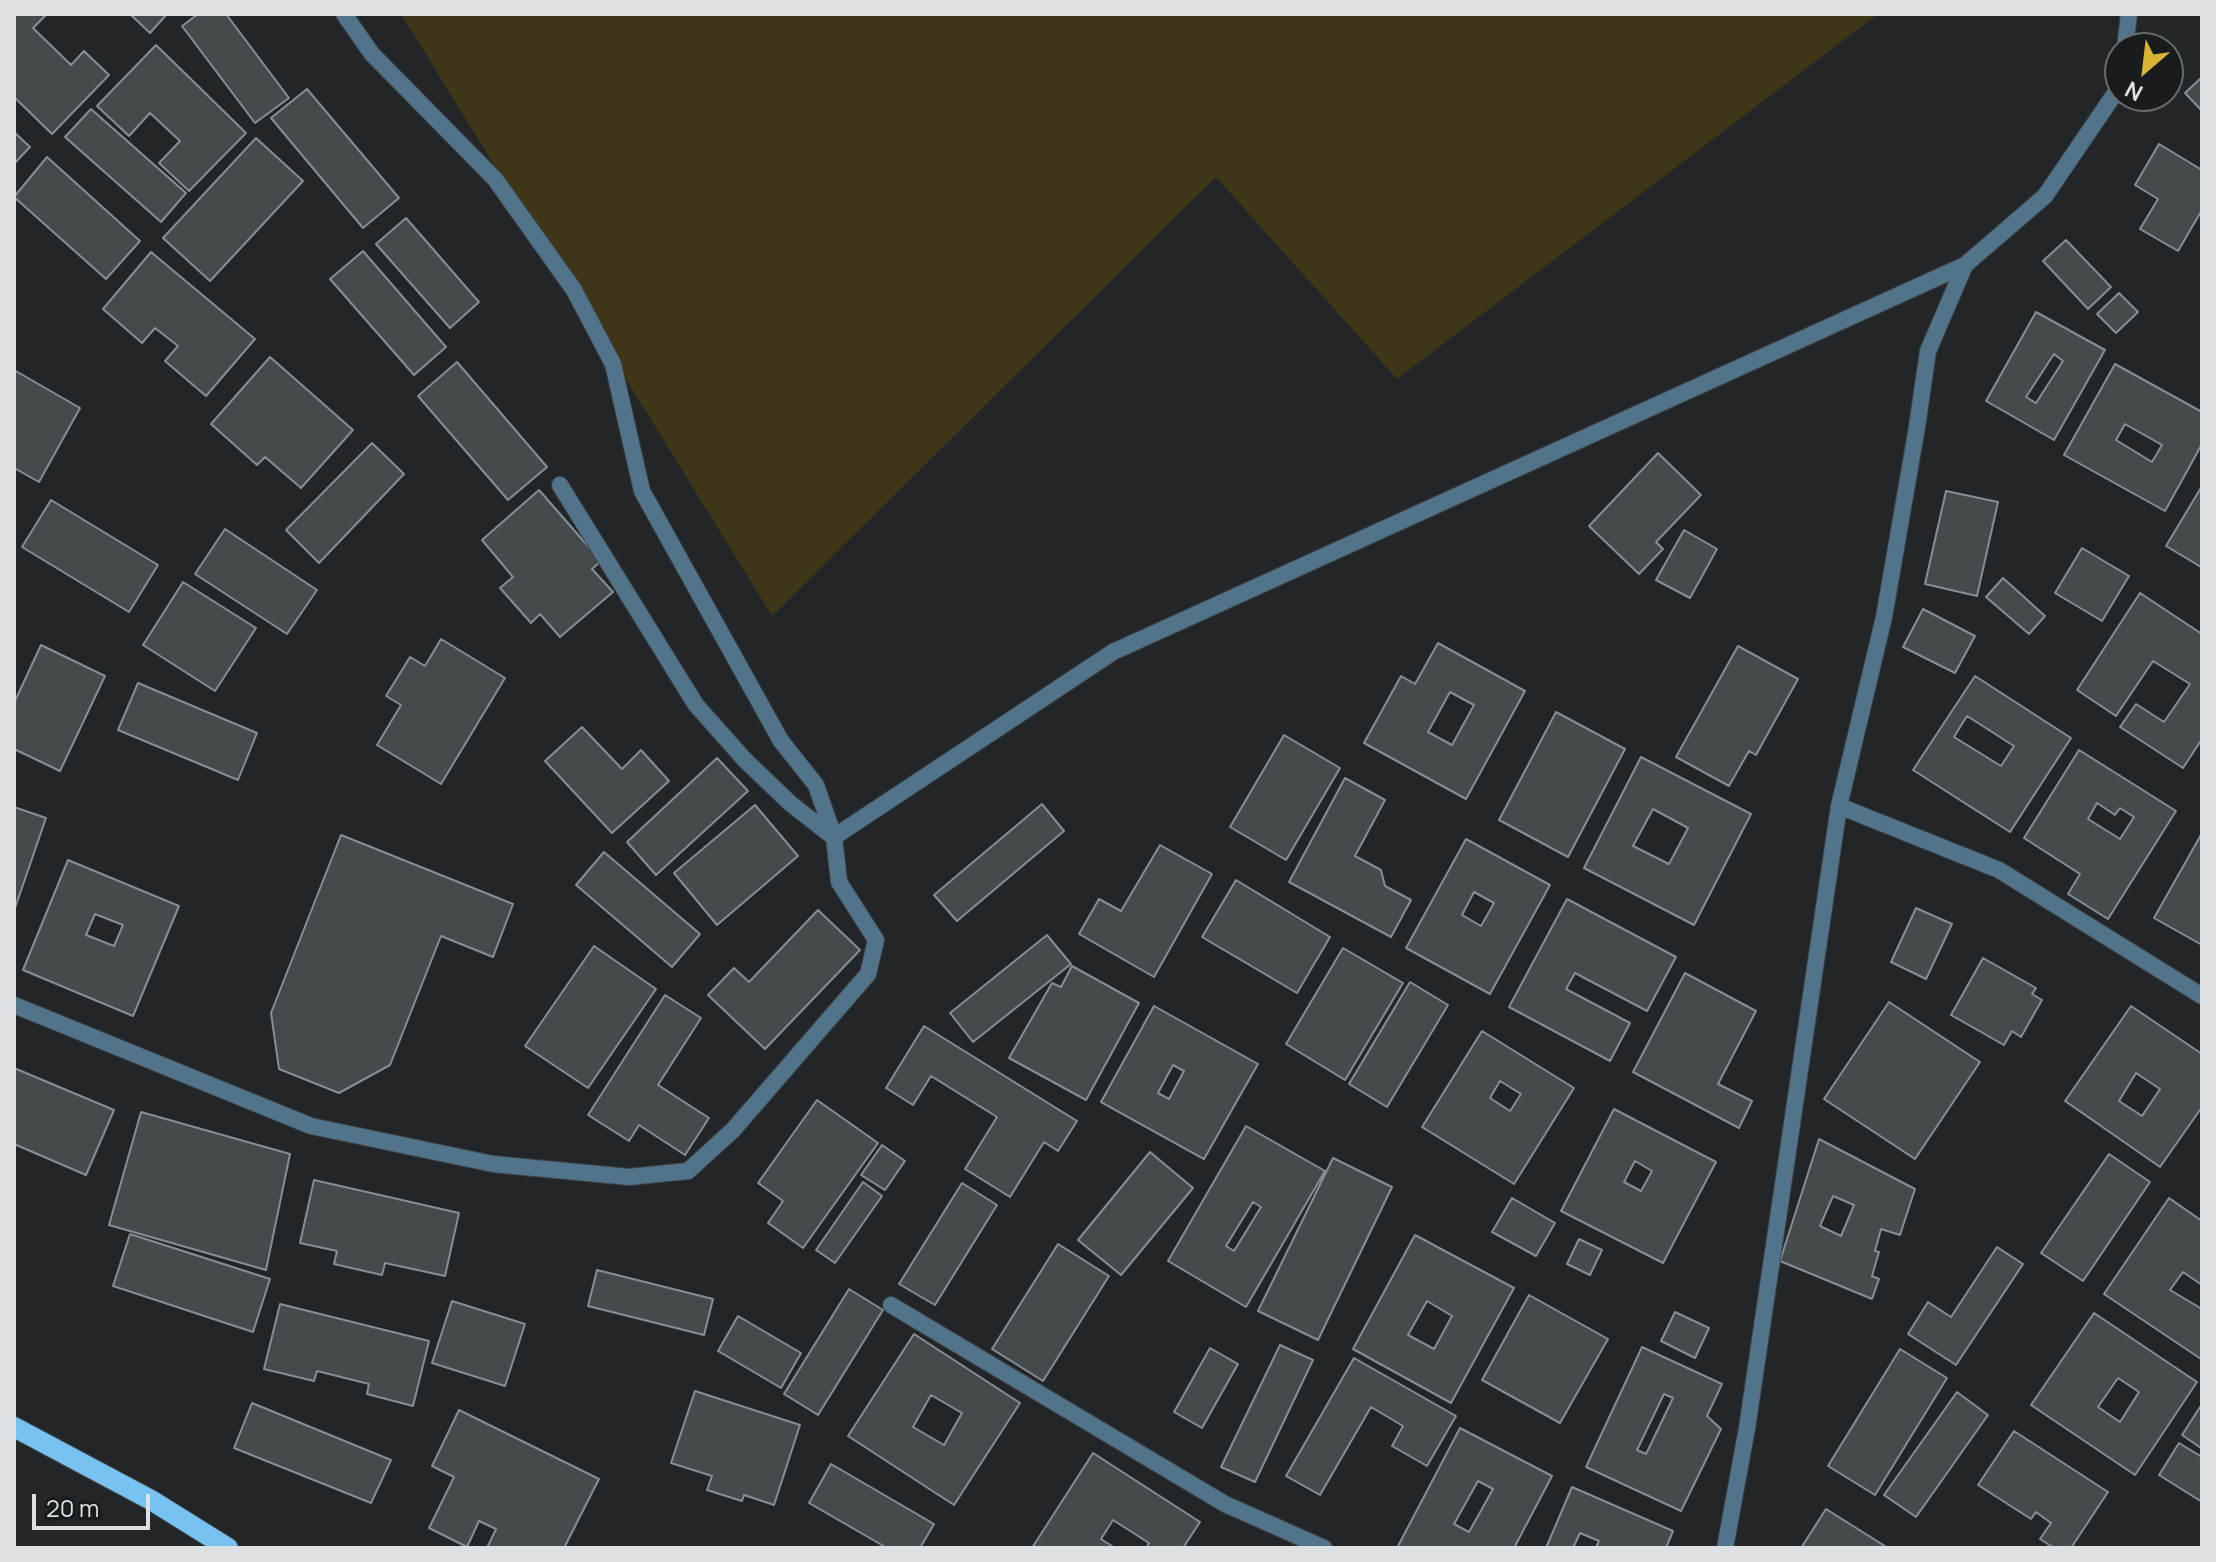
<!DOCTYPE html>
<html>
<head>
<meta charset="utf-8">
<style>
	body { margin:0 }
	#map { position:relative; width:2216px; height:1562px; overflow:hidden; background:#222629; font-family:Manrope,sans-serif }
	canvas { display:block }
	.frame { position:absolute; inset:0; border:16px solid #dee1e3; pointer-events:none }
	.north { position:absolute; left:2104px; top:32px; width:80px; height:80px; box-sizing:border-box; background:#181c1f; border:2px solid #676b6d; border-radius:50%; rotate:208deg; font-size:22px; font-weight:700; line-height:32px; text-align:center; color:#dee1e3 }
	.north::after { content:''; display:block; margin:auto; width:28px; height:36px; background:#d7b434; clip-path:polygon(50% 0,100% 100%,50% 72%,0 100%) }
	.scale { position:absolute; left:32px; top:1494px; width:118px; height:36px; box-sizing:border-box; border:4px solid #dee1e3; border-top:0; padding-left:10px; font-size:24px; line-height:28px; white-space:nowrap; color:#dee1e3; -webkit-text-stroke:6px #181c1f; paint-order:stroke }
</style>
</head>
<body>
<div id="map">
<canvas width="2216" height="1562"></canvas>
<div class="frame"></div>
<div class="north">N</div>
<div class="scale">20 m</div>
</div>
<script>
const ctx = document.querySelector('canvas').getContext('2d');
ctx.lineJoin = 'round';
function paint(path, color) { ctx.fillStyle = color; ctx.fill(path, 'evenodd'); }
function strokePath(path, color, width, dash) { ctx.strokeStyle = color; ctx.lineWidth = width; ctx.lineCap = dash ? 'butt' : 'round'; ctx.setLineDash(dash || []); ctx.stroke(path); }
paint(new Path2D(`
	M401 14H1878L1397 379 1216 177 772 616Z`), '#3f3617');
const building = new Path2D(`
	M14 14H47L33 28 71 65 84 51 109 75 52 134 14 97Z
	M130 14H167L150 33Z
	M198 14H226L289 98 255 123 182 26Z
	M156 45 246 133 189 191 159 163 180 141 150 113 129 136 97 106Z
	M2202 77V111L2185 93Z
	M307 89 399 198 363 228 271 118Z
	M91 109 186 193 161 222 65 137Z
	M14 132 30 147 14 164Z
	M256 138 303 181 210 281 163 238Z
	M2159 144 2202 170V210L2178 251 2140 229 2158 199 2135 185Z
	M47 157 140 241 106 279 14 197Z
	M406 218 479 302 450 328 376 244Z
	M2066 240 2111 287 2088 309 2043 261Z
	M363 251 446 347 414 375 330 279Z
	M151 252 255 339 206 396 165 361 178 346 155 328 142 343 103 309Z
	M2119 293 2138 312 2116 333 2097 314Z
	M2036 312 2105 350 2054 440 1986 401ZM2054 354 2063 361 2036 403 2026 397Z
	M270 357 353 430 301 488 265 457 257 465 211 424Z
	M457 362 547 467 508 500 418 396Z
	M2115 364 2202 412V444L2165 511 2064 455ZM2125 424 2162 445 2152 462 2116 440Z
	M14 370 80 408 39 482 14 468Z
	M372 443 404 474 319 563 286 530Z
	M1658 453 1701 495 1656 542 1663 549 1639 574 1589 526Z
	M2202 486V565L2201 567 2166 546Z
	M539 490 601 561 592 569 613 592 560 637 540 614 531 623 500 588 513 577 482 540Z
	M1946 491 1998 502 1977 596 1925 584Z
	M51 500 158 565 129 612 22 547Z
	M225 529 317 590 287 634 195 574Z
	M1684 530 1717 549 1690 598 1656 580Z
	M2082 548 2129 576 2102 621 2055 593Z
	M2003 578 2045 616 2029 634 1986 597Z
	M183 582 256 628 215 691 143 645Z
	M2140 593 2202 634V739L2183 768 2120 727 2136 704 2164 722 2190 684 2153 661 2116 716 2077 690Z
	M1923 609 1975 636 1955 673 1903 647Z
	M441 639 505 678 441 784 377 745 401 705 386 696 410 657 425 666Z
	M1438 643 1525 691 1466 799 1364 743 1401 676 1415 684ZM1450 692 1474 705 1452 745 1428 732Z
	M41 645 105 676 60 771 14 749V703Z
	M1738 646 1798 679 1756 755 1749 751 1729 786 1676 757Z
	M1975 676 2071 738 2010 832 1913 770ZM1967 716 2014 746 2001 766 1954 737Z
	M138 683 257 733 238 780 118 730Z
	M1556 712 1625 749 1568 857 1499 820Z
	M582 727 622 769 641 750 669 781 612 833 545 761Z
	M1284 735 1340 768 1286 860 1230 827Z
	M2079 750 2176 811 2108 919 2068 894 2080 874 2024 838ZM2097 803 2115 815 2120 808 2134 817 2120 839 2088 819Z
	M1641 757 1751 814 1694 925 1584 868ZM1653 809 1688 828 1669 864 1633 846Z
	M717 758 748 791 656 875 627 842Z
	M1345 778 1385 800 1355 856 1381 870 1385 886 1411 900 1391 937 1289 882Z
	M1042 804 1064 831 957 921 934 895Z
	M755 805 798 856 717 925 674 873Z
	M14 807 46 818 14 911Z
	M2202 833V945L2154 918Z
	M341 835 513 904 493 957 441 936 390 1065 339 1093 279 1069 271 1013Z
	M1466 839 1550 885 1490 994 1406 948ZM1474 892 1494 903 1481 926 1462 915Z
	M1160 845 1212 874 1154 977 1079 934 1099 899 1121 911Z
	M604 852 700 934 672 967 576 885Z
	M68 860 179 906 133 1016 23 970ZM95 914 123 925 114 946 86 935Z
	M1236 880 1330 937 1297 993 1202 937Z
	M1567 899 1676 957 1647 1011 1575 973 1566 989 1630 1023 1610 1061 1509 1007Z
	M1916 908 1952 924 1926 979 1891 962Z
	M818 910 860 950 765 1049 708 995 734 968 749 982Z
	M1047 935 1071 964 973 1042 950 1013Z
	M594 946 656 989 588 1088 525 1046Z
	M1343 948 1403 983 1345 1080 1286 1044Z
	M1983 958 2036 988 2032 994 2042 1000 2021 1037 2012 1031 2004 1045 1951 1015Z
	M1072 966 1139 1003 1086 1100 1009 1058 1052 983 1061 987Z
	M1685 973 1756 1011 1718 1084 1752 1101 1739 1128 1633 1072Z
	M1410 982 1448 1005 1387 1107 1349 1084Z
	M665 995 701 1018 658 1085 709 1118 685 1155 639 1125 629 1141 588 1115Z
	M1889 1002 1980 1062 1915 1159 1824 1099Z
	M1154 1006 1258 1064 1204 1159 1101 1102ZM1173 1065 1184 1071 1169 1099 1158 1093Z
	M2131 1006 2202 1054V1107L2160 1167 2065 1101ZM2136 1073 2160 1089 2142 1116 2119 1101Z
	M924 1026 1077 1121 1058 1151 1044 1142 1010 1197 965 1169 997 1117 931 1076 913 1105 886 1088Z
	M1482 1031 1574 1088 1514 1184 1422 1127ZM1500 1081 1521 1094 1510 1111 1490 1098Z
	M14 1068 114 1110 86 1175 14 1144Z
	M817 1100 878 1143 803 1248 768 1223 783 1201 758 1183Z
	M1614 1109 1716 1162 1663 1263 1561 1211ZM1635 1161 1652 1171 1641 1191 1624 1182Z
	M141 1112 290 1154 266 1270 109 1225Z
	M1246 1126 1325 1171 1246 1307 1168 1261ZM1253 1202 1261 1207 1234 1251 1226 1246Z
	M1819 1139 1915 1189 1900 1235 1881 1229 1875 1251 1879 1252 1872 1276 1879 1279 1872 1299 1780 1261ZM1833 1196 1854 1205 1841 1236 1820 1226Z
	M882 1145 905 1161 885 1190 861 1175Z
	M1150 1152 1193 1188 1121 1275 1078 1240Z
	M2109 1154 2150 1182 2083 1281 2041 1253Z
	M1333 1158 1392 1187 1318 1340 1258 1311Z
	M314 1180 459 1213 445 1276 385 1263 382 1275 334 1264 337 1251 300 1243Z
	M863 1182 882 1196 835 1263 816 1250Z
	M962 1183 997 1205 935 1305 899 1284Z
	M1512 1198 1555 1223 1536 1256 1492 1232Z
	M2169 1198 2202 1221V1285L2183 1272 2170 1290 2202 1309 2201 1359 2104 1294Z
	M130 1234 270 1279 253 1332 113 1286Z
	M1415 1235 1514 1288 1451 1403 1353 1349ZM1427 1301 1452 1316 1434 1349 1408 1335Z
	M1579 1239 1602 1250 1590 1275 1567 1264Z
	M1058 1244 1109 1276 1043 1381 992 1349Z
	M1997 1247 2023 1264 1956 1365 1908 1334 1928 1302 1951 1317Z
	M597 1270 713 1299 704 1335 588 1306Z
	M849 1289 883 1310 818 1415 784 1394Z
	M1529 1295 1608 1339 1560 1423 1482 1380Z
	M452 1301 525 1324 505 1386 432 1363Z
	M280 1304 429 1341 413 1406 367 1394 369 1384 317 1371 314 1381 264 1369Z
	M1675 1312 1709 1328 1695 1358 1661 1341Z
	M2094 1313 2197 1382 2135 1475 2031 1405ZM2118 1378 2139 1392 2120 1422 2098 1407Z
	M738 1316 801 1353 781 1388 718 1351Z
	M914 1334 1020 1403 954 1505 848 1436ZM931 1395 962 1413 944 1445 913 1427Z
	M1280 1345 1313 1360 1255 1482 1221 1467Z
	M1642 1347 1722 1384 1707 1416 1721 1429 1681 1511 1586 1467ZM1664 1394 1673 1398 1646 1454 1637 1450Z
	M1210 1348 1238 1364 1202 1428 1174 1412Z
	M1900 1349 1947 1378 1875 1495 1828 1466Z
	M1354 1358 1456 1416 1427 1466 1392 1446 1403 1426 1371 1407 1320 1495 1286 1476Z
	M695 1391 800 1425 774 1505 744 1495 742 1501 707 1490 712 1476 671 1463Z
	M1957 1392 1988 1415 1916 1517 1884 1495Z
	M252 1403 391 1460 371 1503 234 1448Z
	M2202 1404V1447L2201 1448 2182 1435Z
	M459 1410 599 1479 564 1548H487L496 1529 479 1521 467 1547 429 1528 454 1477 432 1466Z
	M1460 1428 1552 1476 1514 1548H1397ZM1478 1481 1493 1489 1469 1532 1454 1524Z
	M2014 1431 2108 1492 2071 1548H2054L2040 1539 2051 1523 2036 1512 2031 1519 1978 1485Z
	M2179 1443 2202 1457V1502L2159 1475Z
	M1093 1453 1200 1522 1183 1548H1146L1149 1543 1113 1520 1101 1539 1115 1548H1032Z
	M831 1464 934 1524 920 1548H887L809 1503Z
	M1572 1487 1673 1531 1666 1548H1596L1599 1541 1580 1533 1573 1548H1546Z
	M1826 1509 1888 1548H1801Z`);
paint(building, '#454a4d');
strokePath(building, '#898e92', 2);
const minor = new Path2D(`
	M2125 48 2129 14
	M560 485 696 705 745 760 791 804 832 836
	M1839 806 1999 870 2202 996
	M834 837 1113 652 1965 265
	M14 1005 311 1126 493 1164 629 1177 688 1171 733 1130 868 974 876 940 839 882 834 837 816 785 781 741 642 491 613 364 574 290 495 179 372 54 344 14
	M891 1305 1225 1504 1324 1548
	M1725 1548 1747 1428 1839 806 1884 617 1917 427 1928 351 1965 265 2045 196 2120 86`);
const primary = new Path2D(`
	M14 1427 151 1500 228 1548`);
strokePath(minor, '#404447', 18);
strokePath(primary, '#404447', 22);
strokePath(minor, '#51748a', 16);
strokePath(primary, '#78c2f2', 20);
</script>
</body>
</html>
